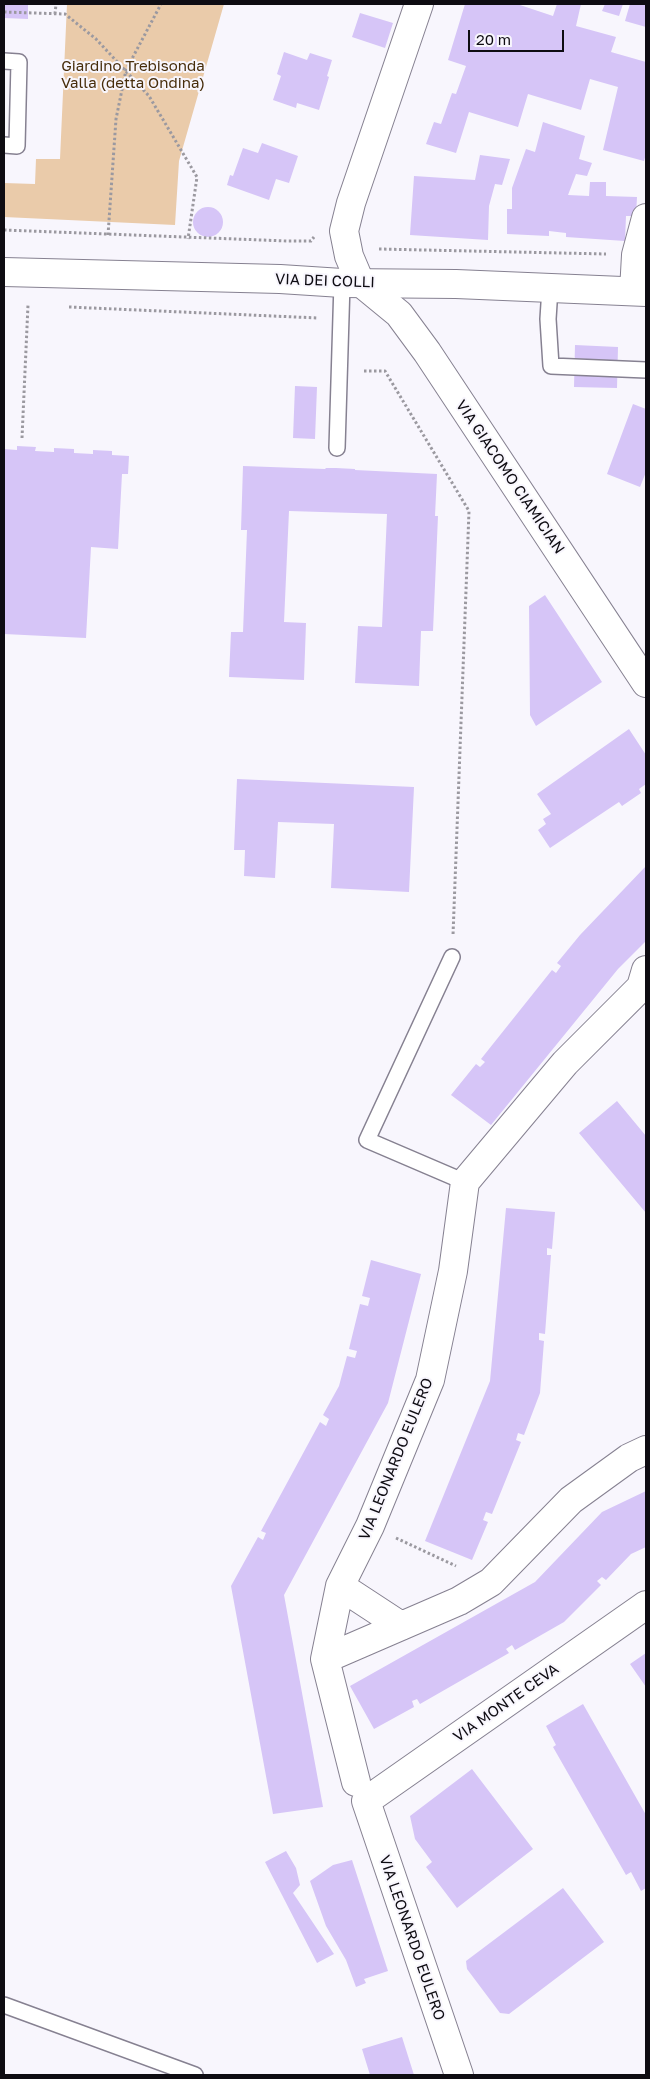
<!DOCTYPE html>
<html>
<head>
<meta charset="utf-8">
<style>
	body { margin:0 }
	#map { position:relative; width:650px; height:2079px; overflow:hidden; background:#f8f6fd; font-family:"Golos Text",sans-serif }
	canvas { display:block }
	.frame { position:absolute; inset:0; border:5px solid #0e0c12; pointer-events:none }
	.scale { position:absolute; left:468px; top:30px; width:96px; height:22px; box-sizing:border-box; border:2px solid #0e0c12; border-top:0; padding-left:6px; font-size:15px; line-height:18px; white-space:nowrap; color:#0e0c12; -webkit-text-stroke:4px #f8f6fd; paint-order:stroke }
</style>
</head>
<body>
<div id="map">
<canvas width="650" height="2079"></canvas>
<div class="frame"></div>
<div class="scale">20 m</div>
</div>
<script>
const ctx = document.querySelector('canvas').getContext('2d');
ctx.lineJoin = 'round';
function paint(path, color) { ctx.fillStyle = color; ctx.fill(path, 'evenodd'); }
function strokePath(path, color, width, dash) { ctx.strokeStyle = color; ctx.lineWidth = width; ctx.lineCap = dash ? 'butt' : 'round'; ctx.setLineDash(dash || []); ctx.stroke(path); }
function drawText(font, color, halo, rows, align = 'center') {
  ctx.font = font + ' "Golos Text",sans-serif'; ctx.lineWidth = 4; ctx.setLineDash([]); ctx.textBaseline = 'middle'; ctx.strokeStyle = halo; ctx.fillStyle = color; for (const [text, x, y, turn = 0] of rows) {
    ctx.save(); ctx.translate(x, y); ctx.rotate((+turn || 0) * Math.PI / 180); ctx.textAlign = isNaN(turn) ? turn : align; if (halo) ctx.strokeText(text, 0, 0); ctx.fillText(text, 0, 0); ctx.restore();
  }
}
paint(new Path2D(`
	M67 4H224L179 161 175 225 4 217V183L35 184 36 159H60Z`), '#eacbaa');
paint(new Path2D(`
	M4 4H28V19L4 18Z
	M465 4H517L553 16 557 4H581L576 26 616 37 611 52 646 62V154L644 161 603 150 618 87 590 79 581 110 528 94 518 127 469 112 456 153 426 144 434 122 441 124 452 93 456 94 466 66 448 60Z
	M605 4H623L619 16 602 11Z
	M630 4H646V27L625 21Z
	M360 13 393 23 385 48 352 37Z
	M284 52 307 60 310 53 332 60 327 76 329 77 319 110 297 103 296 108 273 100 281 76 277 74Z
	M543 122 585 136 579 159 592 163 587 176 576 174 568 195 589 196 590 182H606V196L637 197 636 216H626L625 241 566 237V233L549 231V236L507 234V209H512V188L526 149 535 152Z
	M262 143 298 156 289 183 276 179 269 200 227 185 230 175 233 176 243 148 258 153Z
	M480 155 510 159 502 185 495 184 489 206 488 240 410 235 414 176 475 180Z
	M193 222a15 15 0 1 1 30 0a15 15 0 1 1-30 0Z
	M575 345 618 347 617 388 574 387Z
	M295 386 317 387 315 439 293 438Z
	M633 404 646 409V472L640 487 607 474Z
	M17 446 36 447 35 451 54 452V448L74 449V453L93 454V450L112 451V455L129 456 128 474H122L118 549 91 547 86 638 4 634V449L17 450Z
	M243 466 325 469 326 468H336L355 469V470L437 474 435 516H438L433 631H421L419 686 355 683 358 626 382 627 387 514 289 511 284 622 306 623 304 680 229 677 231 632H243L247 530H241Z
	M545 595 602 682 536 726 530 715 529 606Z
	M629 729 646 755V784L639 789 641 793 622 806 619 802 550 848 538 830 546 824 543 819 551 814 537 794Z
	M237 779 414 787 409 892 331 888 334 824 278 822 275 878 244 876 245 850H234Z
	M646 866V941L618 969 491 1125 451 1095 476 1064 480 1067 485 1062 481 1059 552 970 556 973 561 966 557 963 580 935Z
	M617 1101 646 1136V1213L579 1133Z
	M506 1208 555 1212 552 1249 547 1248V1255H551L545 1334 539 1333V1340L544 1341 540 1393 524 1435 518 1433 516 1440 521 1442 492 1514 486 1512 483 1520 488 1522 472 1560 425 1541 490 1381Z
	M371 1260 421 1274 388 1403 284 1595 323 1807 273 1814 231 1586 258 1537 263 1540 266 1533 261 1531 320 1422 326 1426 329 1419 323 1415 339 1386 347 1356 355 1358 357 1351 349 1349 360 1304 368 1306 370 1298 362 1296Z
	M646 1491V1547L631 1554 606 1580 602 1577 597 1581 601 1585 564 1622 515 1650 512 1645 506 1649 509 1653 420 1704 417 1699 412 1701 414 1707 374 1729 350 1686 535 1582 602 1512Z
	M646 1653V1687L630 1664Z
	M583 1704 646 1815V1888L641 1891 631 1872 626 1875 553 1747 556 1745 546 1726Z
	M472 1769 533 1849 457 1908 426 1867 432 1862 415 1839 410 1816Z
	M286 1851 296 1868 300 1885 293 1893 334 1954 317 1963 265 1862Z
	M352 1860 388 1971 364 1979 366 1983 356 1987 346 1960 326 1926 310 1881 333 1865Z
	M563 1888 604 1942 509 2014 500 2013 467 1969 466 1961Z
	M402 2037 414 2075H370L362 2049Z`), '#d6c5f7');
const lane = new Path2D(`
	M4 61 19 62 17 146 4 145
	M550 288 548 319 551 366 646 370
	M337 448 342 283
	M452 957 367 1140 465 1182
	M4 2005 195 2075`);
const street = new Path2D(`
	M419 4 351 203 344 231 349 256 360 282 399 314 427 352 646 683
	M634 291 636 255 646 218
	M340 1586 401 1626
	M325 1659 459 1601 491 1582 571 1500 629 1458 646 1450
	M356 1782 325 1659 340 1586 370 1526 430 1380 453 1271 465 1182 565 1063 641 987 646 970
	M459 2075 366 1801 646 1605`);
const secondary = new Path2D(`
	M4 272 280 279 342 283 456 284 646 292`);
strokePath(lane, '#868191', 18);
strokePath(street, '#868191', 30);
strokePath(secondary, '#868191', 30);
strokePath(new Path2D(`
	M4 12 65 14 96 39 149 96 197 177 188 239
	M55 14 56 4
	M4 230 287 241H311L314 237
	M108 235 116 119 126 70 161 4
	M379 249 606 254
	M69 307 318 318
	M364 371H385L469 511 453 935
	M22 438 28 305
	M396 1538 456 1566`), '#9b99a0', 3, [2.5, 2.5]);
strokePath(lane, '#fff', 15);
strokePath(street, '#fff', 28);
strokePath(secondary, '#fff', 28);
drawText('15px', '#472d0b', '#f8f6fd', [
	["Giardino Trebisonda",133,66],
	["Valla (detta Ondina)",133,83]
]);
drawText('15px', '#0e0c12', '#f8f6fd', [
	["VIA DEI COLLI",325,281,2],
	["VIA GIACOMO CIAMICIAN",510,477,56],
	["VIA LEONARDO EULERO",396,1459,-68],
	["VIA MONTE CEVA",506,1703,-35],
	["VIA LEONARDO EULERO",412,1938,71]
]);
</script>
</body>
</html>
